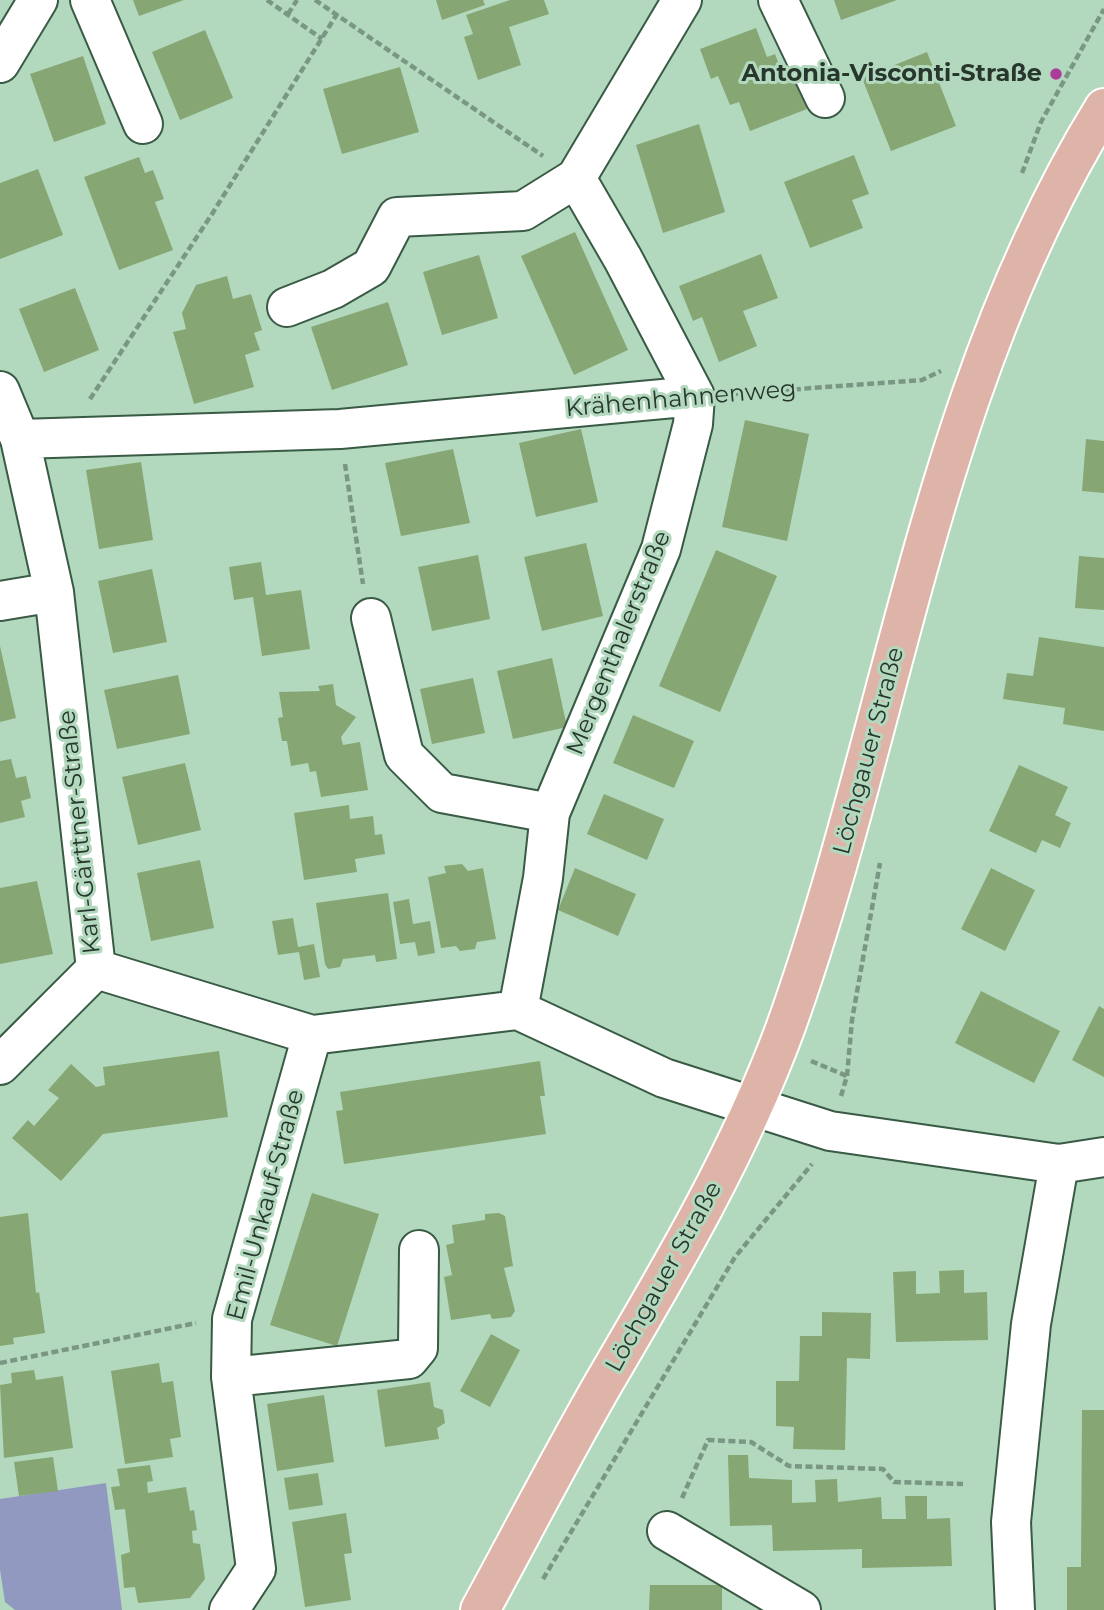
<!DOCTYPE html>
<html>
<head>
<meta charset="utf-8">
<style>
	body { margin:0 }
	canvas { display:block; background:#b2d8be }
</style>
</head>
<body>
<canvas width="1104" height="1610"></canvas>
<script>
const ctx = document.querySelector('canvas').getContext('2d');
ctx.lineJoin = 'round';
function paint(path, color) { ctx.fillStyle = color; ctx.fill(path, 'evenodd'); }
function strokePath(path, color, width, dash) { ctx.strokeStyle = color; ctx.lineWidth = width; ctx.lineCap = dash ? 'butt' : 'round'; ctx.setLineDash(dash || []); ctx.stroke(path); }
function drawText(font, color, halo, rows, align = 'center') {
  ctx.font = font + ' Montserrat,sans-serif'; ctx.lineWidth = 6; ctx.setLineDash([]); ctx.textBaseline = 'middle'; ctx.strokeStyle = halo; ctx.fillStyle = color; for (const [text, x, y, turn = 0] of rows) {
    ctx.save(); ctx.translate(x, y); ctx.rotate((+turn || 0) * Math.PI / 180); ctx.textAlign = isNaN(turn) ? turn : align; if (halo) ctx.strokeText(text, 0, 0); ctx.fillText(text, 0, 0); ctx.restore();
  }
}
paint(new Path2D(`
	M106 1483 122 1610H15L5 1602 0 1570V1499Z`), '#9199c0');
paint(new Path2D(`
	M133 0H184L139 16Z
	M436 0H483L485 5 442 20Z
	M510 0H544L549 14 509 27 521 65 478 80 464 37 473 34 466 15Z
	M834 0H897L841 20Z
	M756 28 767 57 775 54 786 83 795 80 807 109 750 131 739 102 730 105 718 76 711 79 700 49Z
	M205 30 233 98 180 120 152 52Z
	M927 52 956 126 891 151 862 78Z
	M83 56 106 124 54 142 30 74Z
	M400 67 419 132 342 154 323 89Z
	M699 124 725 212 663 233 636 145Z
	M854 155 869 194 852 200 863 228 810 248 784 182Z
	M139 157 145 173 153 170 164 199 155 202 173 250 119 270 84 177Z
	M38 169 63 235 0 259V183Z
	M575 232 628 350 574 375 521 256Z
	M761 254 778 298 743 311 757 346 719 362 702 317 693 321 679 286Z
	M479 255 498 318 442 335 423 272Z
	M227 276 233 299 251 294 262 330 254 333 260 350 245 355 254 387 194 404 173 332 186 329 182 313 196 285Z
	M75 288 99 350 44 372 19 309Z
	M388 302 408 365 332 390 311 327Z
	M745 420 809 434 787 541 722 527Z
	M581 429 598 502 536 517 519 443Z
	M1086 439 1104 441V493L1082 491Z
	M453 449 470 523 401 536 385 463Z
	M141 462 153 540 99 549 86 470Z
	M586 543 603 616 542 631 524 557Z
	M716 550 777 576 720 712 659 686Z
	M478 555 490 619 432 631 418 567Z
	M1079 556 1104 558V610L1075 608Z
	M261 562 266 595 301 590 310 649 262 656 253 597 234 600 229 567Z
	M152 569 167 642 113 653 98 581Z
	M1039 637 1104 647V731L1063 724 1065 708 1003 699 1007 673 1033 676Z
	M0 646 16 718 0 722Z
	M552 658 567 727 513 739 497 671Z
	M178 675 190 734 117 749 104 690Z
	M473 678 485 733 432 744 420 689Z
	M333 684 336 705 356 717 341 737 343 745 360 742 368 790 321 797 316 771 310 772 308 763 291 766 287 741H282L278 718 283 717 279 692 320 691 318 686Z
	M633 715 694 741 674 788 613 763Z
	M11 759 16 778 26 776 31 798 21 801 25 817 0 823V761Z
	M185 763 201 830 138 845 122 777Z
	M1019 765 1068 787 1055 815 1071 823 1060 848 1042 840 1036 853 989 831Z
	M604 794 664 819 647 860 587 834Z
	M349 805 350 819 373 816 375 835 382 834 385 854 355 859 357 872 304 880 294 813Z
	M200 860 214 928 151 941 137 873Z
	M462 864 468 871 483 868 496 939 477 942 475 949 460 951 456 946 441 948 428 877 446 873 444 866Z
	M575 868 636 894 618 936 558 910Z
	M991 868 1035 890 1005 951 961 929Z
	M37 881 53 954 0 964V888Z
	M388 893 397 959 376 962 375 955 360 957 343 959 340 967 328 969 325 964 316 903Z
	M409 899 413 924 430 921 435 953 418 956 415 942 400 944 393 902Z
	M293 918 298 947 314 944 320 977 304 980 299 952 278 955 272 921Z
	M981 991 1060 1031 1034 1083 955 1043Z
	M1099 1006 1104 1009V1077L1072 1060Z
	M219 1051 228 1117 103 1134 61 1181 12 1138 28 1120 34 1126 59 1098 48 1090 71 1064 96 1087 105 1085 103 1067Z
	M540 1061 545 1096H540L546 1134 344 1164 336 1111 343 1110 340 1092Z
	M312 1193 379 1214 337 1346 270 1325Z
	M28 1213 36 1293 39 1292 45 1333 13 1338 14 1344 0 1346V1217Z
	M499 1213 505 1216 513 1266 504 1268 515 1311 511 1317 492 1319 490 1314 451 1320 444 1277 452 1275 446 1245 454 1243 452 1225 485 1220V1214Z
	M964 1270V1293L987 1292 988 1340 896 1342 893 1272 916 1271V1294L940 1293 939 1271Z
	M822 1312 871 1313 870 1359 847 1358 845 1450 793 1449 794 1427 776 1426V1381H799L800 1336H822Z
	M491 1334 520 1350 490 1407 460 1391Z
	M159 1363 162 1383 173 1381 181 1437 170 1439 173 1457 125 1464 111 1371Z
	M34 1370 36 1380 63 1376 73 1448 4 1458 0 1385 12 1383 11 1373Z
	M430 1382 434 1407 443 1410 445 1423 437 1428 439 1439 385 1447 377 1390Z
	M324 1395 334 1462 277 1471 267 1404Z
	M1082 1410H1104V1610H1067V1567H1081Z
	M728 1455H748L749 1478 792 1480V1503L816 1502 815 1480 837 1479 838 1502 881 1497 882 1519H906L905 1496H927V1519L950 1518 952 1566 862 1568V1549L773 1551 772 1525 730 1526Z
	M53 1457 58 1491 19 1496 14 1462Z
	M150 1465 153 1481 147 1482 148 1493 186 1487 190 1511 194 1510 197 1530 192 1531 193 1543 200 1544 205 1579 190 1598 138 1603 135 1587 124 1588 121 1555 130 1552 125 1509 115 1510 111 1487 120 1486 117 1469Z
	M318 1473 323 1505 289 1510 284 1478Z
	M346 1513 352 1553 344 1554 351 1600 305 1607 292 1522Z
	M650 1585H722V1610H649Z`), '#86a773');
const minor = new Path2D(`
	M90 0 143 124
	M778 0 825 98
	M0 63 38 0
	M287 307 333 289 371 267 397 217 523 211 576 178 682 0
	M0 391 20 439 54 592 96 969 312 1035 518 1010 664 1078 830 1131 1059 1164 1104 1157
	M20 439 340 429 695 396
	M0 601 54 592
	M371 618 404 755 442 793 550 813
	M518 1010 543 878 550 813 661 549 693 424 695 396 623 259 576 178
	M0 1065 96 969
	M231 1377 409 1359 418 1348 419 1250
	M667 1531 801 1610
	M229 1610 256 1569 231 1377 232 1319 312 1035
	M1015 1610 1011 1522 1031 1324 1059 1164`);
const major = new Path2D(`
	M480 1610C522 1533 562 1455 606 1379 673 1265 739 1153 785 1029 895 723 930 389 1104 108`);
strokePath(minor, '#395a44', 42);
strokePath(major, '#fff', 42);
strokePath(new Path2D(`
	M267 0 322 39
	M315 0 543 156
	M288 14 297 0
	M1022 173 1041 122 1104 9
	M731 394 922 380 941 371
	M90 399 212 214 337 14
	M345 464 363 584
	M811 1061 847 1076
	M841 1096 847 1076 852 1020 880 863
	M0 1363 196 1323
	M682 1498 708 1440 751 1442 789 1466 883 1469 894 1482 963 1484
	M543 1579 735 1257 812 1164`), '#7a9783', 4.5, [7, 3.5]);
strokePath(minor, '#fff', 38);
strokePath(major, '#deb3a8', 38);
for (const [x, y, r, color] of [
	[1056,74,7,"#ab3c99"]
]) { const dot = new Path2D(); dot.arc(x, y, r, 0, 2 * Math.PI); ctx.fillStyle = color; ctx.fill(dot); strokePath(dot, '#b2d8be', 2.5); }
drawText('bold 24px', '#28372d', '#b2d8be', [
	["Antonia-Visconti-Straße",1042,74]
], 'right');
drawText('24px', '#28372d', '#b2d8be', [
	["Krähenhahnenweg",681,399,-5],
	["Mergenthalerstraße",619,643,-68],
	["Löchgauer Straße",869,751,-75],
	["Karl-Gärttner-Straße",80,832,-96],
	["Emil-Unkauf-Straße",266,1205,-75],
	["Löchgauer Straße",664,1277,-61]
]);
</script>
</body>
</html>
